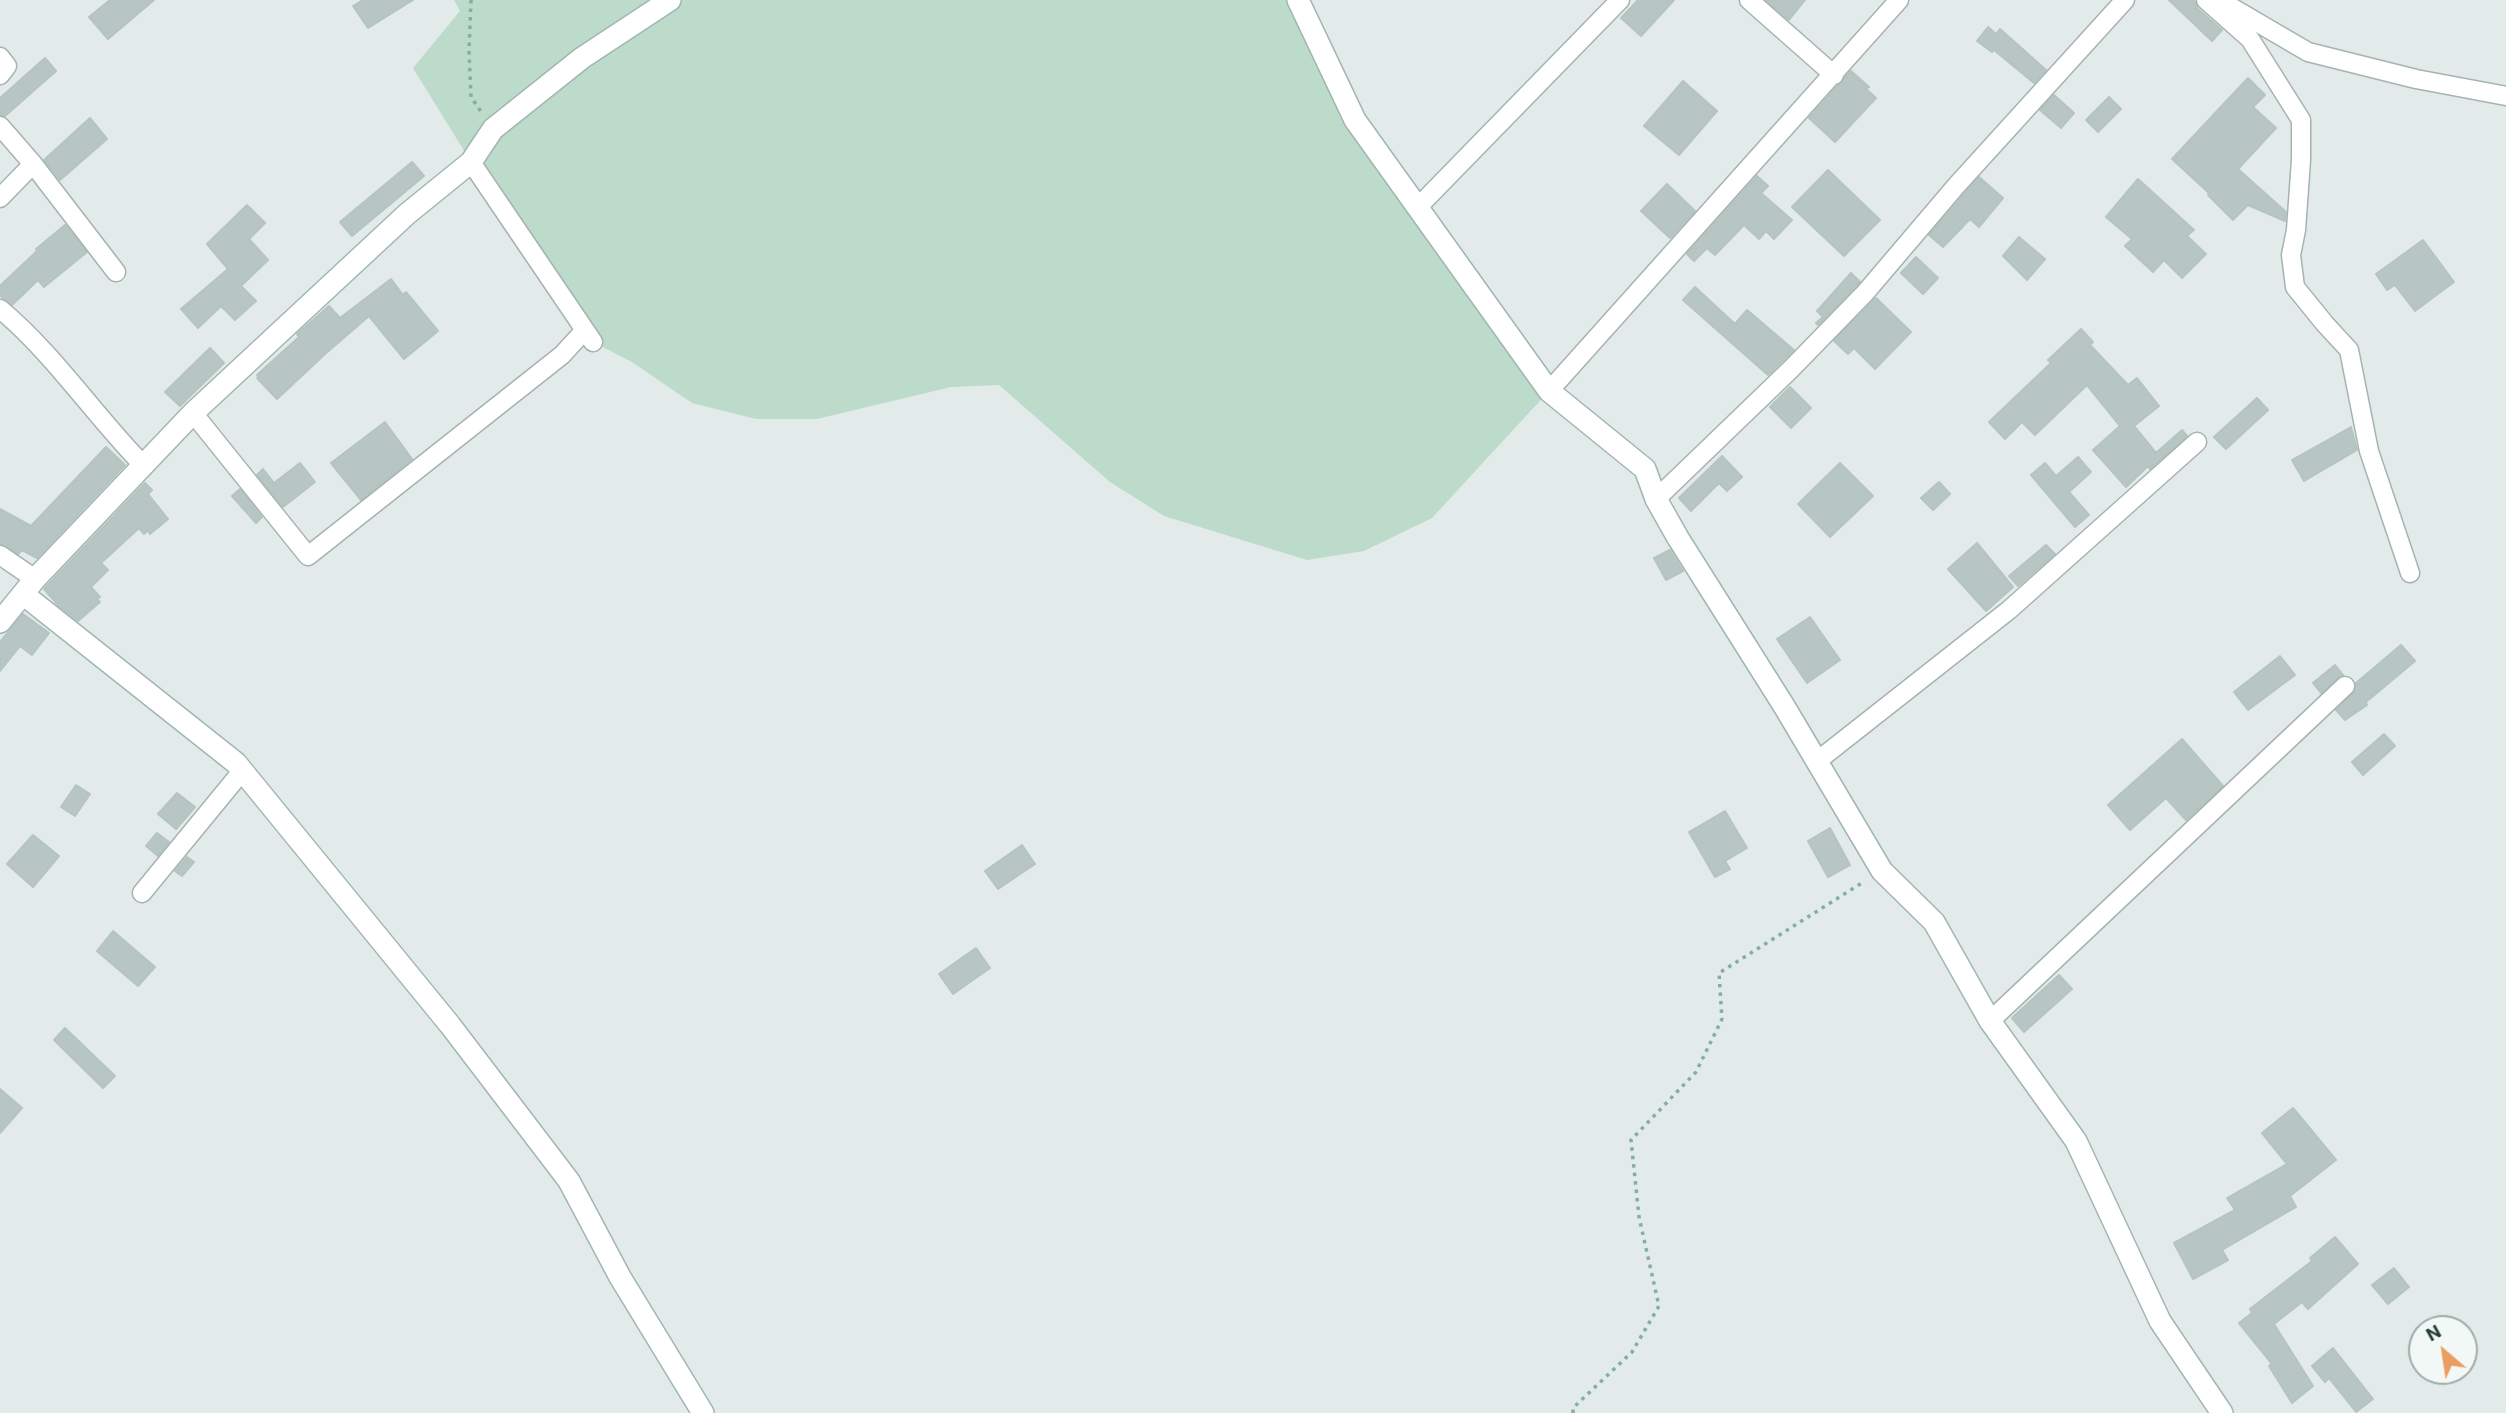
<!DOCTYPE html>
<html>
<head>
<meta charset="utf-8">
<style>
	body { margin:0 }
	#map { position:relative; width:2506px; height:1413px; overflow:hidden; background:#e2ebe9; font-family:Roboto,sans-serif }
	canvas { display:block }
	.north { position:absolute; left:2408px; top:1315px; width:70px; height:70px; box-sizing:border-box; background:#f2f8f6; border:2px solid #9facab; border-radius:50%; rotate:331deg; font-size:19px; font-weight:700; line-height:28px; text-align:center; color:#233b3a }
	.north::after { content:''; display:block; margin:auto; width:24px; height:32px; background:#ea9e61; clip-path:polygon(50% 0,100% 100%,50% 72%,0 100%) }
</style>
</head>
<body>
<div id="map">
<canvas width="2506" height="1413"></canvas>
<div class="north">N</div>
</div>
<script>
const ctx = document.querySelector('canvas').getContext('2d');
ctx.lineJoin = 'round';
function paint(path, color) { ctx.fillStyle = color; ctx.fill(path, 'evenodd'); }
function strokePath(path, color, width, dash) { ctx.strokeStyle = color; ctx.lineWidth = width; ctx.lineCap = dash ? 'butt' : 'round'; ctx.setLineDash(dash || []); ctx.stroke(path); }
paint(new Path2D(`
	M454 0H1298L1355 120 1549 391 1432 518 1364 551 1307 560 1164 516 1110 482 999 385 951 387 817 419H756L692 403 632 362 593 342 471 162 413 68 460 11Z`), '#bcdbcb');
const building = new Path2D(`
	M110 0H154L108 39 89 17Z
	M363 0H413L368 28 353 6Z
	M1638 0H1674L1641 36 1621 18Z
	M1766 0H1805L1789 20Z
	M2169 0H2194L2198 9 2222 30 2212 41Z
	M1988 27 1996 34 2000 29 2046 70 2034 83 1994 50 1992 52 1977 41Z
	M45 58 56 71 5 116 0 115V98Z
	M1851 71 1869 87 1866 89 1876 98 1835 142 1809 118Z
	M2248 78 2265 95 2253 107 2276 128 2238 169 2286 212 2285 221 2248 205 2233 220 2208 195 2209 193 2172 159Z
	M1683 81 1717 111 1679 155 1644 126Z
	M2054 95 2074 113 2061 128 2040 110Z
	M2109 97 2121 109 2098 132 2086 120Z
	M90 118 107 139 60 180 44 160Z
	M412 162 424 176 352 236 340 222Z
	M1828 170 1880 220 1844 256 1792 207Z
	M1757 176 1768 186 1761 193 1792 220 1774 239 1766 231 1759 239 1744 225 1715 255 1707 248 1694 261 1687 254Z
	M1979 177 2003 198 1979 227 1970 219 1943 247 1929 235Z
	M2138 179 2194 230 2187 236 2206 254 2182 278 2164 260 2153 272 2125 246 2132 239 2106 217Z
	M1667 184 1695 211 1670 238 1641 211Z
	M247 205 265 223 249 239 268 260 241 286 256 301 235 320 221 306 198 328 181 309 228 269 207 244Z
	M65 225 87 252 44 287 38 280 12 305 3 298 0 295V286L37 251 36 249Z
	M2019 237 2045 259 2027 280 2003 256Z
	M2423 240 2454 282 2415 311 2395 285 2387 290 2376 274Z
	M1916 257 1938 278 1923 294 1901 273Z
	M1851 273 1860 282 1818 325 1816 323 1823 317 1817 311Z
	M391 279 403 295 406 292 438 331 404 359 369 316 325 354 277 399 257 378 259 377 257 375 299 337 297 334 329 306 340 318Z
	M1695 287 1735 324 1747 310 1794 350 1768 375 1683 300Z
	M1876 298 1911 332 1875 369 1854 348 1848 354 1834 341Z
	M2081 329 2093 342 2090 345 2128 385 2137 378 2159 406 2134 426 2156 453 2182 430 2187 436 2150 469 2148 466 2126 487 2093 450 2120 426 2087 385 2035 435 2022 422 2005 439 1989 422 2051 363 2048 360Z
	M210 348 224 363 180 406 165 392Z
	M1790 387 1811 408 1791 428 1770 407Z
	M2257 398 2268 410 2226 449 2214 437Z
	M385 422 412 459 361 500 331 463Z
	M2351 427 2357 450 2304 481 2292 460Z
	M106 447 125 465 37 558 22 550 18 554 0 544V509L31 526Z
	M1722 456 1742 477 1727 491 1719 483 1691 511 1679 498Z
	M2078 457 2091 472 2069 492 2089 515 2075 527 2031 475 2045 463 2056 476Z
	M300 463 315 482 283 507 257 475 263 469 274 483Z
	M1840 463 1873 496 1830 537 1798 504Z
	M1939 482 1950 494 1933 510 1921 498Z
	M145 483 152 490 148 494 168 519 150 534 148 530 144 534 139 528 101 563 108 570 91 587 100 597 97 599 100 602 78 621 59 606 44 589Z
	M240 489 262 517 256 523 232 496Z
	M1977 543 2013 587 1986 611 1948 569Z
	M2046 545 2055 554 2018 586 2009 576Z
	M1670 550 1683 571 1666 580 1654 558Z
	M23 614 49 633 32 655 20 646 0 671V642Z
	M1810 617 1840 660 1807 683 1777 639Z
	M2401 645 2415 661 2366 702 2367 705 2345 720 2336 710 2353 694 2356 683Z
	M2280 656 2295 675 2248 710 2234 692Z
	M2335 665 2343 675 2321 693 2313 683Z
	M2384 734 2395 746 2363 775 2352 762Z
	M2182 739 2223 786 2186 820 2166 798 2130 830 2108 805Z
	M76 785 90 794 75 816 61 807Z
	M177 793 195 807 176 829 158 814Z
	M1725 811 1747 848 1725 861 1730 869 1715 877 1689 832Z
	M1830 828 1850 865 1828 877 1808 841Z
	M157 833 169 842 158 856 146 846Z
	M33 835 59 856 33 887 7 864Z
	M1022 845 1035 864 998 889 985 871Z
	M187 857 194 862 182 876 175 871Z
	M113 931 155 967 138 986 97 951Z
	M976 948 990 968 953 994 939 974Z
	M2059 975 2072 989 2024 1032 2012 1018Z
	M65 1028 115 1076 103 1088 54 1040Z
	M0 1089 22 1108 0 1133Z
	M2293 1108 2336 1160 2290 1196 2296 1207 2222 1250 2228 1260 2193 1279 2174 1243 2235 1210 2227 1198 2287 1164 2262 1133Z
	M2335 1237 2358 1264 2308 1309 2302 1302 2274 1324 2313 1386 2292 1403 2269 1366 2272 1364 2239 1323 2252 1313 2250 1309 2312 1261 2310 1258Z
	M2394 1268 2409 1287 2388 1304 2372 1285Z
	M2333 1348 2373 1399 2356 1412 2329 1378 2325 1382 2312 1366Z`);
paint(building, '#b7c6c2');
strokePath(building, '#b5c4c1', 2);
const street = new Path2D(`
	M1749 0 1834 75
	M2206 0 2250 39 2301 120V160L2296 230 2291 255 2295 287 2325 324 2349 350 2369 451 2410 573
	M2219 0 2308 52 2416 79 2506 96
	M0 57 7 66 0 75
	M0 126 33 164 0 198
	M471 162 593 342
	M33 164 116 272
	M1418 207 1620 0
	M0 309C54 354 94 415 143 465
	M1549 391 1899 0
	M193 413 308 556 562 355 584 331
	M1656 499 1791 369 1865 293 1956 186 2125 0
	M0 555 35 579
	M1816 762 2009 610 2197 442
	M142 893 243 770
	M1990 1021 2345 686`);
const secondary = new Path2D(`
	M1298 0 1355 120 1549 391 1645 469 1656 499 1678 538 1784 706 1882 871 1934 922 1990 1021 2076 1141 2160 1321 2222 1413
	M23 594 236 763 450 1025 569 1181 620 1277 703 1413
	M0 622 35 579 193 413 407 214 471 162 493 129 582 58 670 0`);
strokePath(street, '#a5b3b1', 21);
strokePath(secondary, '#a1b6b3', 24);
strokePath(new Path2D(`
	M471 0 469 51 471 97 482 113
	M1573 1413V1408L1632 1352 1659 1306 1639 1217 1631 1140 1696 1072 1722 1019 1719 973 1865 881`), '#84ada8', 3.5, [3.5, 5]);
strokePath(street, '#fff', 18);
strokePath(secondary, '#fff', 21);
</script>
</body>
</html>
